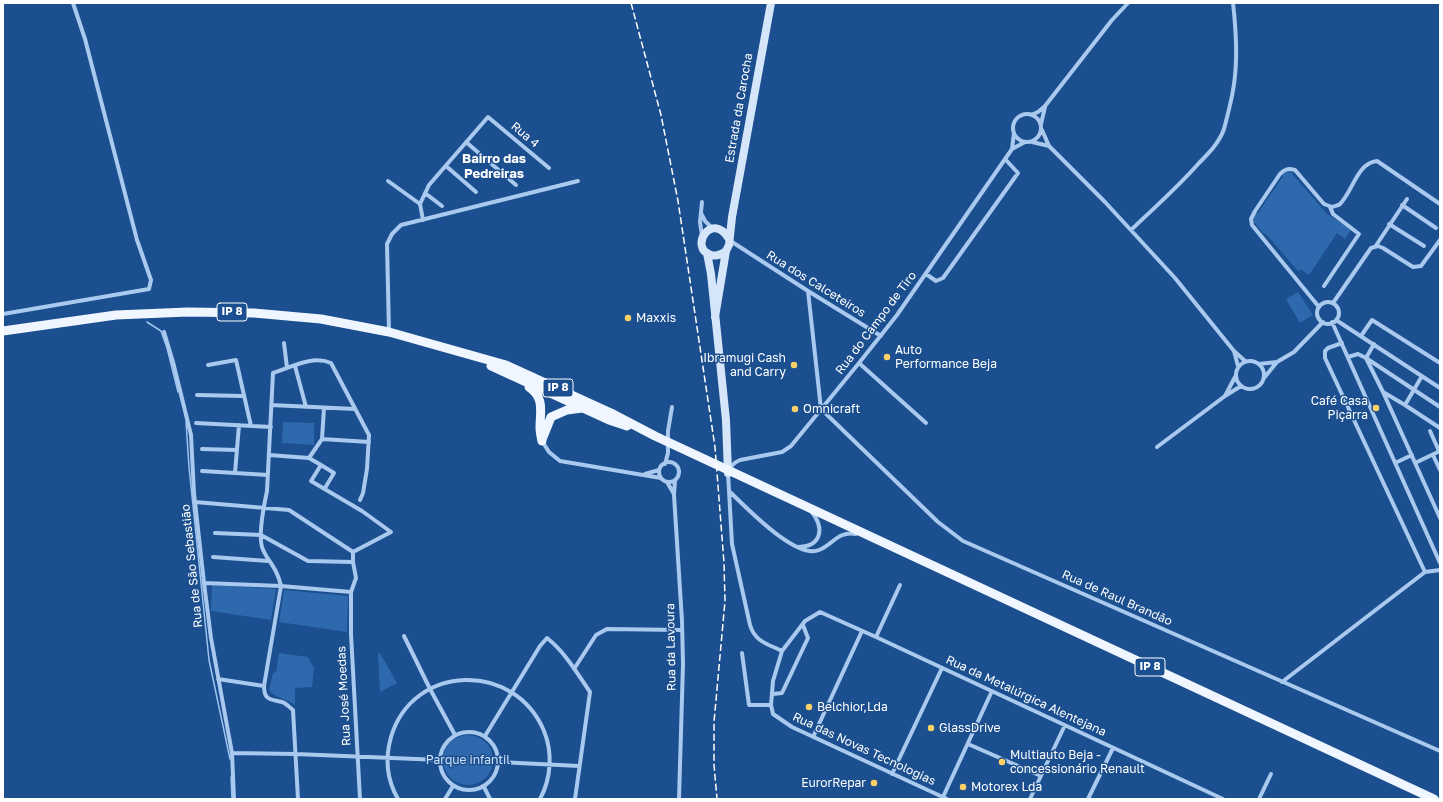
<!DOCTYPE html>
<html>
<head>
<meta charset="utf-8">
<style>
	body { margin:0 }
	#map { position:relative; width:1443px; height:802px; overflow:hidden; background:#1b4f8f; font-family:"Golos Text",sans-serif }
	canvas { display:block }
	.frame { position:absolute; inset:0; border:4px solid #fff; pointer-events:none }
</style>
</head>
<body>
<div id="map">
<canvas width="1443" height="802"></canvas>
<div class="frame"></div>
</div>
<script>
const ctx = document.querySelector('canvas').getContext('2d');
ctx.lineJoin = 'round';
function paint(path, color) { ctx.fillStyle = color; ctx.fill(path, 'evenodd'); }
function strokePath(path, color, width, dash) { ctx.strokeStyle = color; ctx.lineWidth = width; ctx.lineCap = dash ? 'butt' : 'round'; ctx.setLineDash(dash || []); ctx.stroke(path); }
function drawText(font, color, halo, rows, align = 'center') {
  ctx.font = font + ' "Golos Text",sans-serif'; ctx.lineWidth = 3; ctx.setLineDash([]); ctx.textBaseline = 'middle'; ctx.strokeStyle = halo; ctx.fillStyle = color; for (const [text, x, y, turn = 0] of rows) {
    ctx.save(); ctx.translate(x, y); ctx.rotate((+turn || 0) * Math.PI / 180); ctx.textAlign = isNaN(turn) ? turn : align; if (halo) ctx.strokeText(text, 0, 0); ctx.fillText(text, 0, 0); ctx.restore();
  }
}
paint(new Path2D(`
	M1288 170 1293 174V175L1328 215H1329L1351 230 1345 239 1337 233 1309 275 1302 270 1298 271 1266 234H1264L1254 222 1253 218 1256 213H1258L1283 176 1282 174Z
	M1298 292 1313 315 1300 323 1286 299Z
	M283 422 314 423V445L282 443Z
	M212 585 276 589 271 620 211 611Z
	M284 590 348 596 347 632 279 622Z
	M279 653 308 657 314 668 312 687 295 688V705C287 699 273 697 269 690L273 673 276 672Z
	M380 653 397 683 380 692 378 654Z
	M443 760a25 25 0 1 1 50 0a25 25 0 1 1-50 0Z`), '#2e69ad');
strokePath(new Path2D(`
	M147 322 161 331 167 348 178 392
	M186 422 189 467 209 660 230 759
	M231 777 232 799`), '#9cc4f0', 1.5);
strokePath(new Path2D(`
	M1013 128a14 14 0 1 1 28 0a14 14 0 1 1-28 0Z
	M1031 115 1038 112 1045 106 1112 20 1128 3
	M1041 124 1045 107
	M1042 130 1049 146 1105 202 1175 278 1234 351 1245 361
	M466 142 516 185
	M1032 142 1049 146
	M1012 149 1025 142
	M446 166 476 192
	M388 181 420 204
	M425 193 442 206
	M702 202 700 222 702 236
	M1402 205 1436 228
	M701 213 705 221 712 228
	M423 220 420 204 429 185 488 117 549 168
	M1389 224 1424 246
	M1131 230C1154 208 1178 187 1199 163 1209 153 1219 143 1224 129 1228 114 1232 99 1234 84 1238 57 1236 29 1233 3
	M729 240 808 291 881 336
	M1375 247 1407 199
	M926 274 936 281 943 278 1018 173 1005 159
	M1324 286 1359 234 1333 214 1330 207
	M808 291 821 409
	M1317 313a11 11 0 1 1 22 0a11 11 0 1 1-22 0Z
	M1333 303 1371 248 1378 246 1383 248 1413 267 1421 266 1440 240
	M1319 307 1252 225 1251 219 1255 211 1280 174C1285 169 1288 168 1295 170L1324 204 1332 207C1334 206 1338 206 1340 204 1353 191 1357 163 1377 161L1440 204
	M3 314 149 289 151 280 137 240 85 39 73 3
	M1336 320 1440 388
	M1332 322 1440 563
	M164 332 173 362 191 435 194 493 204 583 211 638 232 753 234 799
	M389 332 387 244 392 234 401 225 578 181
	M1361 336 1372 320 1440 363
	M284 343 287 368
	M1342 343 1328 348 1325 351V358L1425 572
	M1374 344 1366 358 1383 392 1405 405 1440 428
	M1234 351 1238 366
	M1348 357 1358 354 1366 358 1440 407
	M1236 375a14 14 0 1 1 28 0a14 14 0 1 1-28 0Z
	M859 363 926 423
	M1259 364 1277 362
	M208 365 236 360 251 426
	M295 366 306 407
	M1235 377 1225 396 1241 386
	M1264 378 1277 362 1294 352 1323 322
	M1383 392 1440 518
	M197 395 243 396
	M271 405 355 409
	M1405 405 1422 376
	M821 409 938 522 963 541 1440 751
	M196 423 271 427
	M1430 431 1439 451
	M322 439 369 442
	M542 441 549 452 560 461 661 478
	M1157 447 1225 396
	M202 449 237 450
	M269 455 309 458 321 465 311 481 362 511 391 532 353 552
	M1433 455 1440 470
	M309 458 322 439 324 408
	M659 472a10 10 0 1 1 20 0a10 10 0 1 1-20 0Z
	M1395 463 1412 455
	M1415 463 1440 451
	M665 464 668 453V431L672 407
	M321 465 334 473 325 488
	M202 471 268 475
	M235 473 239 425
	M645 474 659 470
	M675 480 674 495 682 621 683 664 679 799
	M667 482 674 494
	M730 492C746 507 796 560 819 550 834 544 837 531 856 534
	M195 502 289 510 353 552
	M215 533 261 535 308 561 353 562
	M797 547C822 547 825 528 811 511
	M353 552V562L356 578 351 592V634L360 799
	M213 557 268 561
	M204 583 281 586 351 592
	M404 636 430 689 455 735
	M876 637 900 585
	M782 651C768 644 755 642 750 625L732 544 728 473C731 466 733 463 740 460L782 452 791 446 859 363 897 315 1012 149 1014 133
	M742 653 749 705H771
	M574 669 596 635 607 629 681 630
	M218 679 264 686
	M1282 682 1425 572 1440 570
	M773 694 782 693 808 638 803 625
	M440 761a29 29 0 1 1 58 0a29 29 0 1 1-58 0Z
	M485 736 540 646 547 638C565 652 577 673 590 692L575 799
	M813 737 862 631
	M968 744 1041 776
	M232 753 296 754 440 760
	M499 762 579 766
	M892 774 942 668
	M484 787 490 799
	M943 797 992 691
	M298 799 293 710C289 707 286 703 282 702 271 699 264 701 264 686L281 586C280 582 279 578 277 574 273 564 265 557 262 547 258 533 264 505 267 491L273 373C292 367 312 355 331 363L369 435 367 469 363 493 360 500
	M398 799C387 780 385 758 391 737 413 663 515 661 544 731 553 753 551 779 540 799
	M445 799 453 786
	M947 799 792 727 773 714 771 705 773 681 782 651 805 621 820 612 876 637 1223 799
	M1030 799 1065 725
	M1088 799 1113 748
	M1259 799 1271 774`), '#a9c9ee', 4);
strokePath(new Path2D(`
	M726 251C722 254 717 257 711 255 688 248 712 210 729 239
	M707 253 711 274 726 420 728 473
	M715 317 726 251 729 245 732 217 771 3`), '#d6e6fa', 8);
strokePath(new Path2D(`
	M3 331 116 315 188 312 254 313 321 319 389 332 506 365 611 413 655 436 1434 799
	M491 366 609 420 627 426
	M529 387C545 398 540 411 540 428 540 432 541 436 542 441
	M543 437 551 417 567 410 582 408`), '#f0f6ff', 9);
strokePath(new Path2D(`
	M631 3 661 115 678 201 715 447 724 563 725 601 714 722V765L717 799`), '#fff', 1.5, [7, 3]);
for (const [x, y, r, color] of [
	[628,318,4,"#ffd166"],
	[887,357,4,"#ffd166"],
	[794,365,4,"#ffd166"],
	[1376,408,4,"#ffd166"],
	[795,409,4,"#ffd166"],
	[809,707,4,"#ffd166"],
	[931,728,4,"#ffd166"],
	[1002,762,4,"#ffd166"],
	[874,783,4,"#ffd166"],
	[963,787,4,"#ffd166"]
]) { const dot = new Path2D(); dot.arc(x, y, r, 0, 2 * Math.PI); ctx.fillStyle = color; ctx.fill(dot); strokePath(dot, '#1b4f8f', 1.5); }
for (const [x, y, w] of [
	[232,312,30],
	[558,388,30],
	[1150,667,30]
]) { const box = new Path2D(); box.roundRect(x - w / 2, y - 9, w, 18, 3); ctx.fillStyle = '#1b4f8f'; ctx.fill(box); strokePath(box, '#fff', 1); }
drawText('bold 11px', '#fff', null, [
	["IP 8",232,312],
	["IP 8",558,388],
	["IP 8",1150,667]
]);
drawText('12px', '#fff', '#1b4f8f', [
	["Estrada da Carocha",739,108,-80],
	["Rua 4",525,135,40],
	["Rua dos Calceteiros",816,284,32],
	["Rua do Campo de Tiro",876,323,-53],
	["Rua de São Sebastião",192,566,-96],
	["Rua de Raul Brandão",1117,598,24],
	["Rua da Lavoura",671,647,-91],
	["Rua José Moedas",344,696,-93],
	["Rua da Metalúrgica Alentejana",1026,696,25],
	["Rua das Novas Tecnologias",864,749,25]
]);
drawText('12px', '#fff', '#1b4f8f', [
	["Maxxis",636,318],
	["Auto",895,350],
	["Performance Beja",895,364],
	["Ibramugi Cash",786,358,"right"],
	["and Carry",786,372,"right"],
	["Café Casa",1368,401,"right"],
	["Piçarra",1368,415,"right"],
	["Omnicraft",803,409],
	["Belchior,Lda",817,707],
	["GlassDrive",939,728],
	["Multiauto Beja -",1010,755],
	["concessionário Renault",1010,769],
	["EurorRepar",866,783,"right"],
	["Motorex Lda",971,787]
], 'left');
drawText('12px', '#cfe3fa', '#1b4f8f', [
	["Parque infantil",468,760]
]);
drawText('bold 13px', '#fff', '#1b4f8f', [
	["Bairro das",494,159],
	["Pedreiras",494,174]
]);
</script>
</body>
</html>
